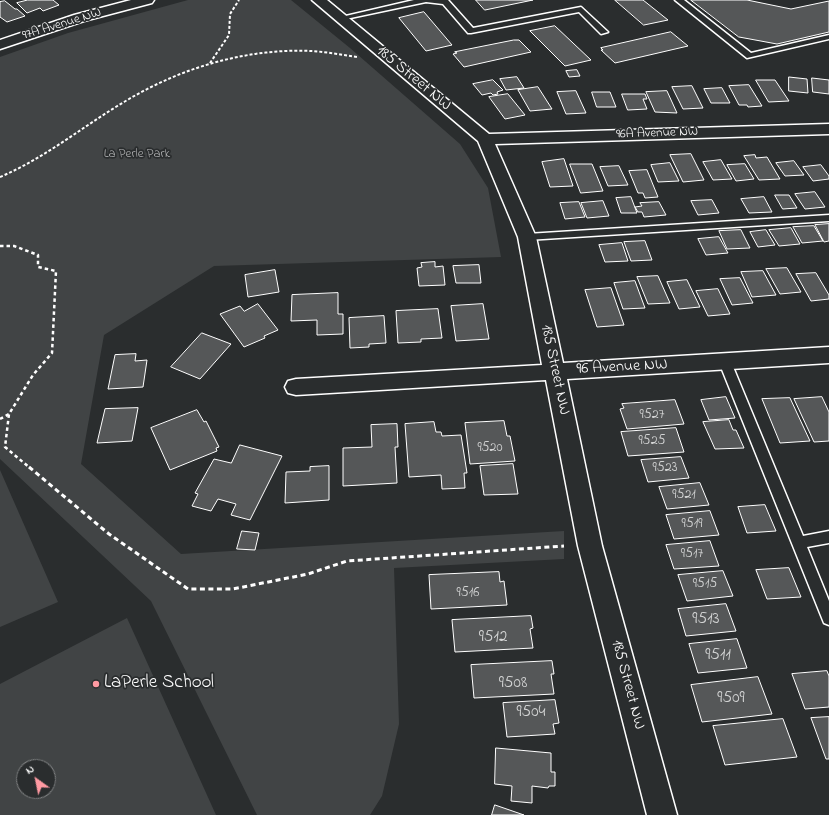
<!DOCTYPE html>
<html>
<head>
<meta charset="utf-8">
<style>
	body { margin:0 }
	#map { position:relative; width:829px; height:815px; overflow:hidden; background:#2a2d2e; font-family:"Indie Flower",sans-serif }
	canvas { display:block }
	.north { position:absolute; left:16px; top:759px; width:40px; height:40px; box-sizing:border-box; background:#2a2d2e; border:1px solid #7f8182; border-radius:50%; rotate:327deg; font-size:11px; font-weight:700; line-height:16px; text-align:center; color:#fff }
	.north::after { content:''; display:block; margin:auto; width:14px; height:18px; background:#ff9aa2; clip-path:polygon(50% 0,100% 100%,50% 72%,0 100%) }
</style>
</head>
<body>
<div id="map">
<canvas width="829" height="815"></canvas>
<div class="north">N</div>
</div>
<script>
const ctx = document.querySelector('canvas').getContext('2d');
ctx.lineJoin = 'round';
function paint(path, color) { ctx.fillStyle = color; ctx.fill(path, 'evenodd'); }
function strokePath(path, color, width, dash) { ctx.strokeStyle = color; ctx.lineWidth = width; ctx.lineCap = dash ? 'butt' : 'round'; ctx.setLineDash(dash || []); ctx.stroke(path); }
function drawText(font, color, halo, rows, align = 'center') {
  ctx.font = font + ' "Indie Flower",sans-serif'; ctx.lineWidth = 3.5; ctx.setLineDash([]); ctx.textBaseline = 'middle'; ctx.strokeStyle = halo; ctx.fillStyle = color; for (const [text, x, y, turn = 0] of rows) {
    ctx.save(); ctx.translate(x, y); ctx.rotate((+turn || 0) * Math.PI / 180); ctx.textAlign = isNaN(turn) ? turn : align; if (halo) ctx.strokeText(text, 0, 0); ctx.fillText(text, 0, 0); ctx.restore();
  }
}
paint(new Path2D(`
	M188 0H291L350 48 460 144 488 188 501 257 214 266 104 335 81 464 181 554 564 531V559L394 568 399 724 382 796 370 815H257L151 601 0 459V57L68 33Z
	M0 470 58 602 0 627Z
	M127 618 216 815H0V684ZM24 767H48V791H24Z`), '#414445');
const building = new Path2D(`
	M28 0H53L59 5 43 11 40 8 27 13 17 3Z
	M476 0H533L485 10Z
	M615 0H643L668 20 644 25Z
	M691 0H747L791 9 829 1V32L777 44 739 37Z
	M5 1 15 9H17L25 16 7 22 0 17V2Z
	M424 12 452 45 426 51 399 18Z
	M555 26 591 60 565 66 530 31Z
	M671 32 688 46 615 63 601 50H603L601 48Z
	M514 40H519L531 52 464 67 453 54 457 53 455 52Z
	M577 70 580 76 569 77 566 71Z
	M517 77 524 88 506 90 500 79Z
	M789 77 807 79 808 93 789 91Z
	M812 78 829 80V94L813 92Z
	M493 80 503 90 497 92 498 94 493 95 491 93 482 95 473 84Z
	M756 80H775L789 101 769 102Z
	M749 85 762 106 748 107 747 105H739L729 86Z
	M692 86 703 108 683 109 672 87Z
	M538 87 552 109 530 111 518 90Z
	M722 88 730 103H711L704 89Z
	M576 91 586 113 566 114 557 92Z
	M667 91 677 113 655 112 646 92Z
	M592 92H610L616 107H597Z
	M508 94 525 115 505 119 489 97Z
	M622 94H645L647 99H643L647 109 628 110Z
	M691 154 704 180 683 182 670 155Z
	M755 155 756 158 767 157 780 179 759 180 744 156Z
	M564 159 573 186 550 187 542 162Z
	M721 160 732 179 713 180 703 162Z
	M794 161 804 175 785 176 776 163Z
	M670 163 679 181 658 182 651 165Z
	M570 164H592L603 191 581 193Z
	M745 164 754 179 736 181 727 165Z
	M821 165 829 176V179L813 181 803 167Z
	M619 166 628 185 608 186 600 167Z
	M647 170 658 197 645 198 643 193H638L629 171Z
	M815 192 825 207 805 209 795 194Z
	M775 195H789L797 208 783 209Z
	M631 197 637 213H621L616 198Z
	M764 197 772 212 749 213 741 199Z
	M712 200 719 213 698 215 691 201Z
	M603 201 609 216 587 218 581 203Z
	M579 202 585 217 565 219 560 203Z
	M659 202 666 215 644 217 642 212H638L635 207 642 206 640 203Z
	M829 224V241L824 242 815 225Z
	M814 226 823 241 802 243 793 227Z
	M791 228 800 244 779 246 769 230Z
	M741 230 750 248 727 249 719 231Z
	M766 230 775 245 758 247 750 232Z
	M719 237 728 253 706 255 698 239Z
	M645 241 652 260 631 261 624 242Z
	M622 243 628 261 605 262 599 245Z
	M435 262V267L443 266 445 285 419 286 417 268 422 267 421 263Z
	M479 265 481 283H456L453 266Z
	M787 268 801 292 780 294 766 269Z
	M275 270 279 292 248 297 245 275Z
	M763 271 776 295 752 297 741 272Z
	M816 273 829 295V299L811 301 796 274Z
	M658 276 670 303 648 304 637 277Z
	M740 278 753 303 732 305 720 279Z
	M687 280 700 307 679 309 667 282Z
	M635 281 645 308 623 309 614 283Z
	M611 288 624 325 597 327 585 290Z
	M718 289 730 314 708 316 696 291Z
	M338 293V314H343V334L317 335V320L291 321 292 295Z
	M258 304 278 330 264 336 265 338 244 347 220 314 240 306 244 311Z
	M483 304 489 339 456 341 451 306Z
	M438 309 442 338 421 339V342L398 343 396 311Z
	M384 316 386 343 369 344V347L350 348 349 318Z
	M202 333 231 344 200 379 171 367Z
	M136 354 135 361 147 360 143 387 108 389 115 355Z
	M726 397 735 418 709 420 701 400Z
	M822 397 829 412V441L814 442 794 399Z
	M790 398 810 441 780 443 762 399Z
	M675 400 684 424 627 429 620 409 624 408 622 404Z
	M138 408 132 441 97 443 105 409Z
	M197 410 204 422 206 421 219 447 216 448 217 451 170 470 151 428Z
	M729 420 733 430H736L744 448 715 449 703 422Z
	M504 421 507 436H510L515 461 470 464 465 423Z
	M434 422 436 432H441L442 436 461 435 467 473H464L465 488 442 489 441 475 409 477 405 424Z
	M397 424 398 447H395L397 483 343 486V448L372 447 371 425Z
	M676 428 684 452 628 456 621 432Z
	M240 445 282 456 250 520 231 515 236 504 218 499 211 511 192 506 198 494 195 493 214 459 231 463Z
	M681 457 689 478 648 482 641 460Z
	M513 464 518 494 484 495 480 466Z
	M329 466V500L285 503 286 472 310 471V467Z
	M700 483 709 505 667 509 659 487Z
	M765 505 776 531 747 533 738 507Z
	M710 511 719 535 674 539 666 515Z
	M242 531 259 533 255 550 237 549Z
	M710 541 719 566 674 569 666 545Z
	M789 568 801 597 767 599 756 570Z
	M723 571 733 596 687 601 678 575Z
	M499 572 500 582 504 581 507 605 431 609 429 575Z
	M726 604 736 631 686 636 678 609Z
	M531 616 533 628 530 629 533 648 455 652 452 620Z
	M737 639 747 668 698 673 689 644Z
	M552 661 554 674H551L554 694 474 698 471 665Z
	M827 671 829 676V707L805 709 792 674Z
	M758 677 772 714 702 722 691 685Z
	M555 700 559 723 553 724 555 734 507 737 503 703Z
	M829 717V759H826L811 718Z
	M783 719 797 757 725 765 713 726Z
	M496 748 551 753V772H555V786H549L548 788 532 786V803L511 801 512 786 495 784Z
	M495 805 524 815H492Z`);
paint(building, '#555758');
strokePath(building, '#fff', 1);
const service = new Path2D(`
	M414 0H448L473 28 581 7 608 32 601 34 579 12 471 33H468L443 4 426 2 341 20 337 18Z
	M675 0H684L751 53 829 35V39L747 58Z
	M829 215V221L527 240 522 237 527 234Z
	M725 358 729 359 731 362 803 536 829 531V543L807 547 829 601V625L824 623 822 618 719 362 721 359Z`);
const minor = new Path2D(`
	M312 0H327L489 134 829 124V134L495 144 536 237 563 363 829 347V363L567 379 602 546 677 815H647L578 546 546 380 296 395 288 393 285 387 288 381 296 379 542 365 518 237 478 141Z`);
const tertiary = new Path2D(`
	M131 0H154L152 3 84 21 0 49V40L74 15Z`);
strokePath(service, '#fff', 3);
strokePath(minor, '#fff', 3);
strokePath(tertiary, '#fff', 3);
strokePath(new Path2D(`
	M210 63 229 35 230 14 239 0
	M0 177C45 158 82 127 124 102 180 68 246 48 312 51 327 52 342 55 357 57`), '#fff', 2, [3, 2]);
strokePath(new Path2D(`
	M0 246H14L38 255V267L56 271 52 353 33 375 9 414 5 447 30 468
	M0 419 9 414`), '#fff', 2.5, [3.5, 3]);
strokePath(new Path2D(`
	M29 467 109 534 188 589H233L308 574 347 561 564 546`), '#fff', 3, [5, 3.5]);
paint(service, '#2a2d2e');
paint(minor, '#2a2d2e');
paint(tertiary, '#2a2d2e');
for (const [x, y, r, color] of [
	[96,684,4,"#ff9aa2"]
]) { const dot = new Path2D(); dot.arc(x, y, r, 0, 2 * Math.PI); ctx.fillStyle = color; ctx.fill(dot); strokePath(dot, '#2a2d2e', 1.5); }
drawText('13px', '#fff', '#2a2d2e', [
	["97A Avenue NW",62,25,-17],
	["96A Avenue NW",657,134,-2]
]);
drawText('13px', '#b3b4b5', '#2a2d2e', [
	["La Perle Park",137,155]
]);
drawText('14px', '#d4d5d5', null, [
	["9527",652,416],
	["9525",652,442],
	["9520",490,449],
	["9523",665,469],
	["9521",684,496],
	["9519",692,525],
	["9517",692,555],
	["9515",705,585],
	["9516",468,594]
]);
drawText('16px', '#fff', '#2a2d2e', [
	["185 Street NW",413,79,40],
	["96 Avenue NW",622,368,-3],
	["185 Street NW",554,370,78],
	["185 Street NW",627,685,75]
]);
drawText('17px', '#d4d5d5', null, [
	["9513",706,620],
	["9512",493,638],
	["9511",718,656],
	["9508",513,684],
	["9509",731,699],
	["9504",531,713]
]);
drawText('19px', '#fff', '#2a2d2e', [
	["LaPerle School",104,684]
], 'left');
</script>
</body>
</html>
